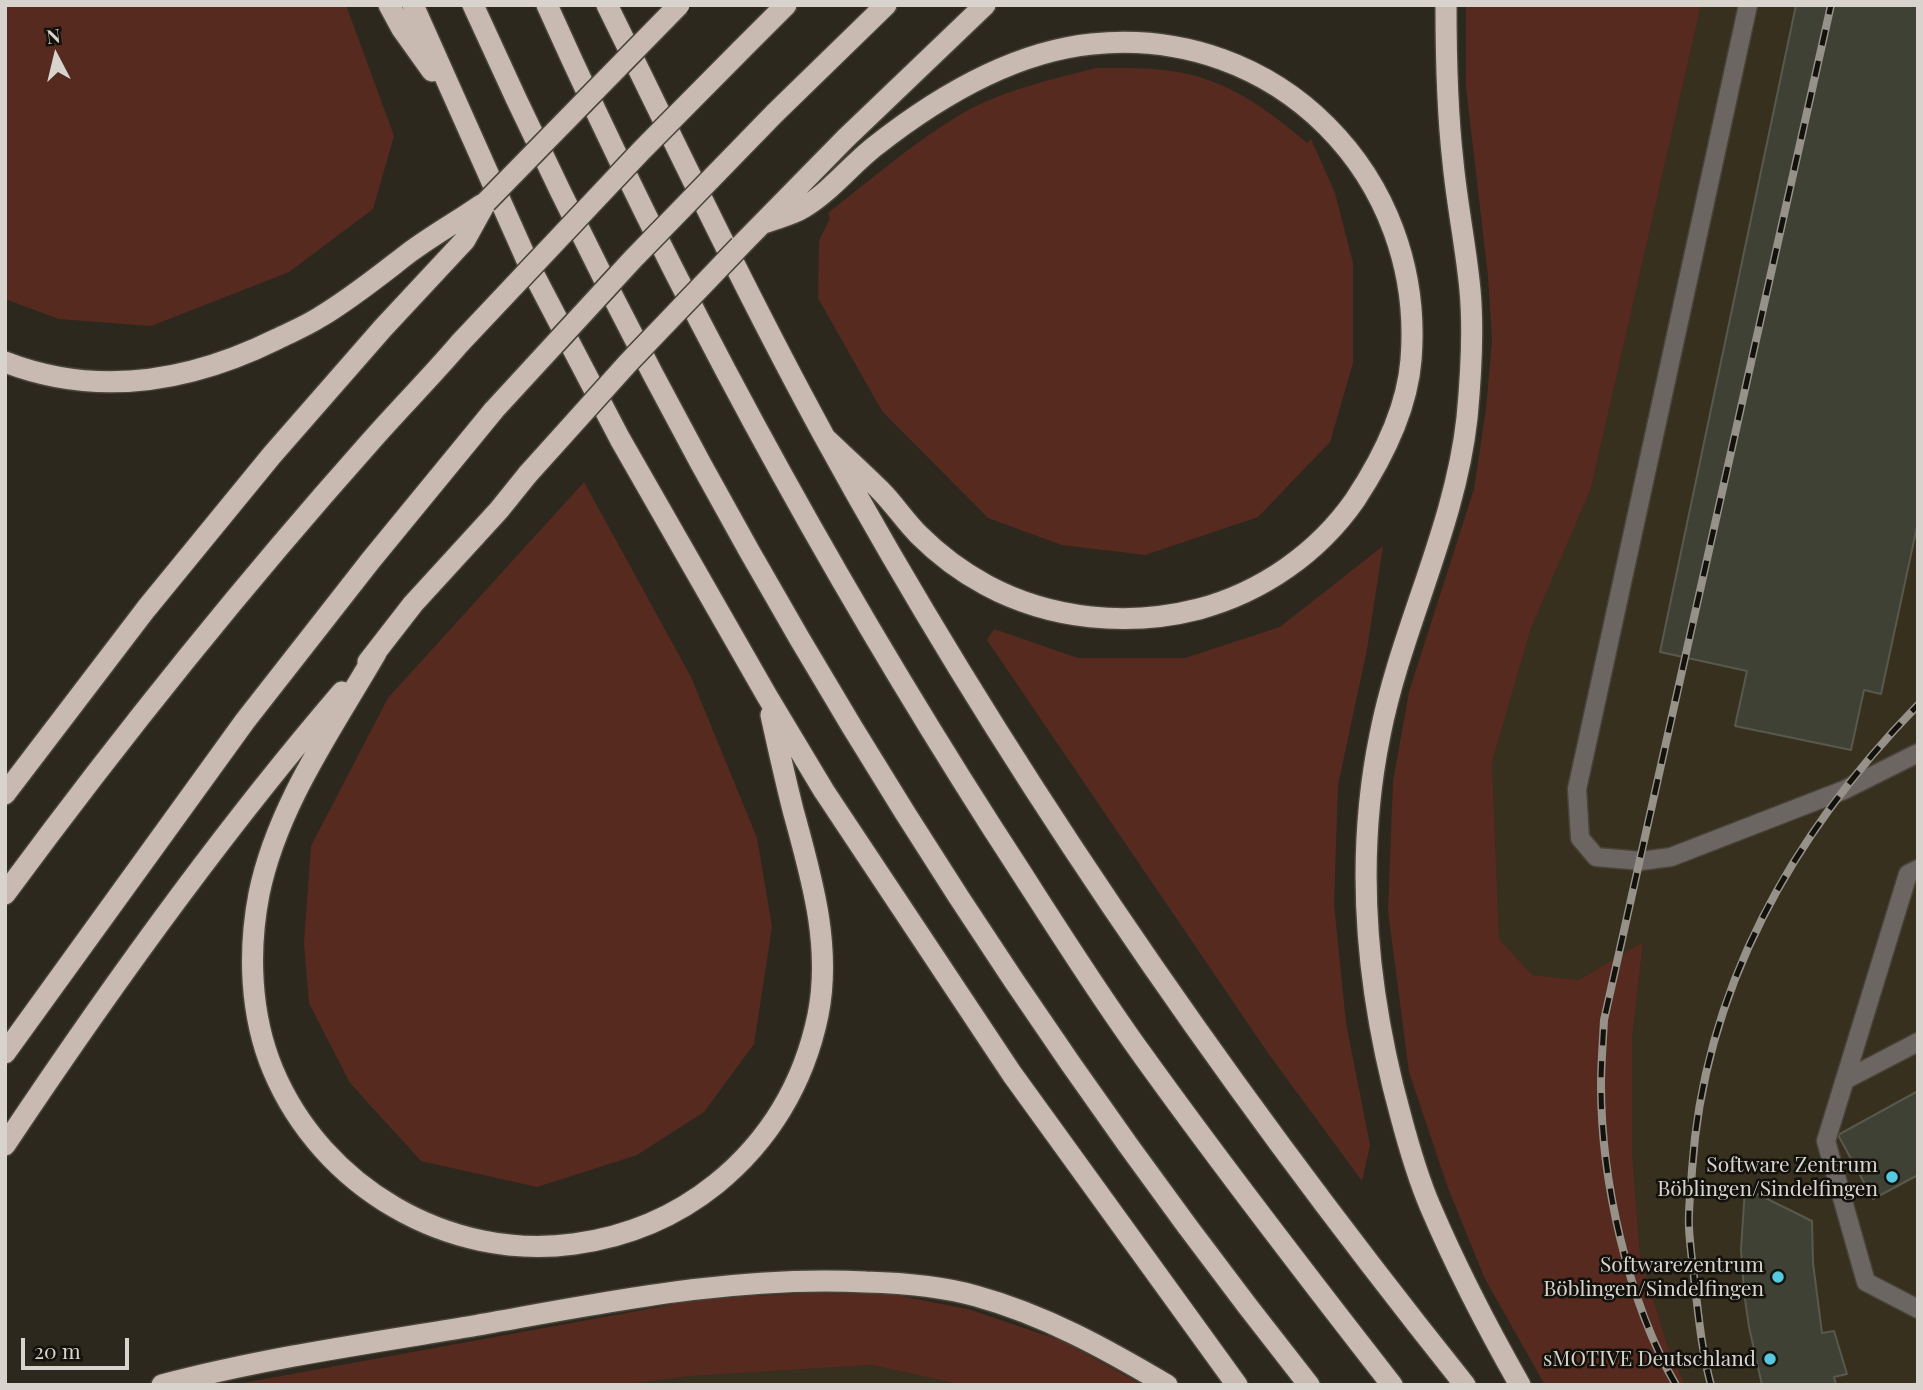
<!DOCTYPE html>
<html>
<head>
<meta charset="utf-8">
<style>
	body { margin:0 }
	#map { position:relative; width:1923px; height:1390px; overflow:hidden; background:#2d281d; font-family:"Playfair Display",serif }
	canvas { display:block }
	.frame { position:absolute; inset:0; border:7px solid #d8d4cd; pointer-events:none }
	.north { position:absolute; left:21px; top:21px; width:70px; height:70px; -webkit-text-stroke:5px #13110c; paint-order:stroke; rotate:353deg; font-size:19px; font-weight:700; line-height:28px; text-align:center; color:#d8d4cd }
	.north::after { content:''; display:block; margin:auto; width:24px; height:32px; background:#d8d4cd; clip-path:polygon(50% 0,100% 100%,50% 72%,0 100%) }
	.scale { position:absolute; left:21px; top:1338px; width:108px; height:32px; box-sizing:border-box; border:4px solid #d8d4cd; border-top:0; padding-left:9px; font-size:21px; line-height:24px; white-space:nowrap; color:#d8d4cd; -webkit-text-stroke:5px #13110c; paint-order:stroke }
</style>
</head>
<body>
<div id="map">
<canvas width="1923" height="1390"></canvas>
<div class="frame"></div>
<div class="north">N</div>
<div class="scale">20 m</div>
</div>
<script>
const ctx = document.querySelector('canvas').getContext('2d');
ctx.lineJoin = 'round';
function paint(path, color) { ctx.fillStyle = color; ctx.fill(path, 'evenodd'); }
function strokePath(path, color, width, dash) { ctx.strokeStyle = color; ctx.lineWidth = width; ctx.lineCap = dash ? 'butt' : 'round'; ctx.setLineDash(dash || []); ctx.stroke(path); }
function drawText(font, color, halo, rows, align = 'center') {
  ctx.font = font + ' "Playfair Display",serif'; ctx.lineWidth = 5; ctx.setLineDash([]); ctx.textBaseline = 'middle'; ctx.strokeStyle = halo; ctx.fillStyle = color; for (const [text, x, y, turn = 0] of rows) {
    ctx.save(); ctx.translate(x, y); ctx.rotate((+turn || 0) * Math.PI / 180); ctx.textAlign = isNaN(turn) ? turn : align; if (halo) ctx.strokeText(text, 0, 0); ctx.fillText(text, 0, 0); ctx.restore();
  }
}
paint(new Path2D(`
	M1701 5H1918V1385H1685L1667 1345 1640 1255 1632 1153V1038L1643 942 1579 980 1532 975 1499 939 1492 762 1531 628 1591 488Z
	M872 1365 963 1385H621L690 1376Z`), '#38301f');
paint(new Path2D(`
	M5 5H346L394 136 373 209 289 272 151 326 59 319 5 299Z
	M1466 5H1701L1591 488 1531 628 1492 762 1499 939 1532 975 1579 980 1643 942 1632 1038V1153L1640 1255 1667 1345 1685 1385H1545L1485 1279 1448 1188 1409 1072 1388 911 1393 782 1409 692 1474 489 1486 409 1492 341 1488 276 1466 87Z
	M1096 68C1127 68 1161 67 1192 75 1236 86 1273 114 1307 143L1311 139 1335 193 1353 263V363L1330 442 1258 517 1145 555 1062 545 988 518 882 411 818 298 819 241 830 218 828 213C870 180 912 144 958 116 999 91 1050 80 1096 68Z
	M584 482 691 677 757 838 772 927 754 1044 704 1112 637 1155 537 1187 421 1161 350 1083 309 1003 304 943 311 846 388 698Z
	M1383 546 1367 649 1338 785 1334 904 1346 1023 1370 1145 1362 1181 1268 1053 987 640 994 629 1078 658H1185L1280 627Z
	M811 1293 891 1294 971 1310 1065 1342 1142 1385H963L872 1365 690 1376 621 1385H232L703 1299Z`), '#572a20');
const building = new Path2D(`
	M1796 5H1918V522L1881 694 1864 690 1851 750 1735 726 1747 671 1660 652Z
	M1918 1091V1175L1873 1199 1838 1135Z
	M1745 1188 1812 1221 1813 1263 1822 1333 1834 1331 1847 1374 1834 1377 1836 1385H1762L1749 1327 1744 1292 1741 1249Z`);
paint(building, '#404135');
strokePath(building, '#58594c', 2);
const minor = new Path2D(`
	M1748 5 1577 789 1580 838 1596 857 1641 861 1671 857 1844 790 1918 753
	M1918 869 1908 874 1826 1141 1866 1282 1918 1309
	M1845 1080 1918 1042`);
const highway = new Path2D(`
	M389 5 402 29 432 71
	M413 5 529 265 620 439 767 696 824 791 1012 1074 1237 1385
	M473 5C695 497 974 962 1309 1385
	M547 5C675 290 825 566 993 829 1042 904 1089 981 1141 1053 1222 1166 1307 1276 1392 1385
	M607 5C678 149 747 295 824 436 1008 772 1226 1086 1465 1385
	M1446 5C1446 58 1447 110 1453 162 1457 205 1466 247 1470 290 1474 333 1471 376 1467 418 1455 528 1401 628 1380 735 1354 862 1367 994 1401 1117 1409 1147 1418 1178 1430 1206 1456 1267 1487 1327 1520 1385
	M741 50 786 5
	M775 113 886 5
	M764 223C777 218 792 215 803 208 830 192 850 166 874 147 936 98 1012 52 1092 44 1277 25 1426 176 1411 360 1407 410 1382 459 1355 500 1318 553 1262 592 1199 609 1129 627 1051 620 986 585 962 572 938 554 919 535 905 521 894 504 880 490 862 472 843 455 825 438
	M740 246 846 138 985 5
	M5 362C98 398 190 382 277 339 291 332 306 326 320 317 352 298 380 275 410 252 433 235 458 221 481 205
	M376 653C332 729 277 806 259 894 248 951 250 1015 273 1070 322 1187 448 1261 574 1244 626 1237 675 1217 716 1184 769 1141 804 1083 818 1015 832 945 811 876 793 810 785 778 778 747 771 715
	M368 662 413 604 499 510 528 474
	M5 794 146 609 272 455 383 328 465 240 486 202
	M5 894C120 738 242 586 371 441 400 408 431 377 460 343
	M5 1053 245 721 371 560 494 410
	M5 1145C109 989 220 834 342 692
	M162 1385C264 1358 370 1343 473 1326 603 1303 734 1275 866 1282 903 1283 941 1286 976 1296 1045 1315 1106 1349 1167 1385`);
strokePath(minor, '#484439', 21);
strokePath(highway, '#484439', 24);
strokePath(minor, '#6b6662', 18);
strokePath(highway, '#c8bab0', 21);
const rail = new Path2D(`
	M1676 1385C1628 1302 1601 1180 1601 1085 1601 1063 1603 1042 1604 1020L1831 5
	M1711 1385C1702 1352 1699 1320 1695 1286 1693 1267 1690 1247 1689 1228 1688 1209 1691 1189 1692 1170 1704 989 1793 833 1918 705`);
strokePath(rail, '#969289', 8);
strokePath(rail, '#13110c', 5, [16]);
const highwayBridge = new Path2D(`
	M486 202 679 5
	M460 343 642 150 741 50
	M494 410 633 259 775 113
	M528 474 628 363 740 246`);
strokePath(highwayBridge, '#484439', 24, []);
strokePath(highwayBridge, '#c8bab0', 21);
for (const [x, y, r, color] of [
	[1892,1177,7,"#56c9e1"],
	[1778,1277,7,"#56c9e1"],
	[1770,1359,7,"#56c9e1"]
]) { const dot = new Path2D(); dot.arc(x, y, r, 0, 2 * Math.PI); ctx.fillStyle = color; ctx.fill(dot); strokePath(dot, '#13110c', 2.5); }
drawText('21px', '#d8d4cd', '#13110c', [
	["Software Zentrum",1878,1165],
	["Böblingen/Sindelfingen",1878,1189],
	["Softwarezentrum",1764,1265],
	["Böblingen/Sindelfingen",1764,1289],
	["sMOTIVE Deutschland",1756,1359]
], 'right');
</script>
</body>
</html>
